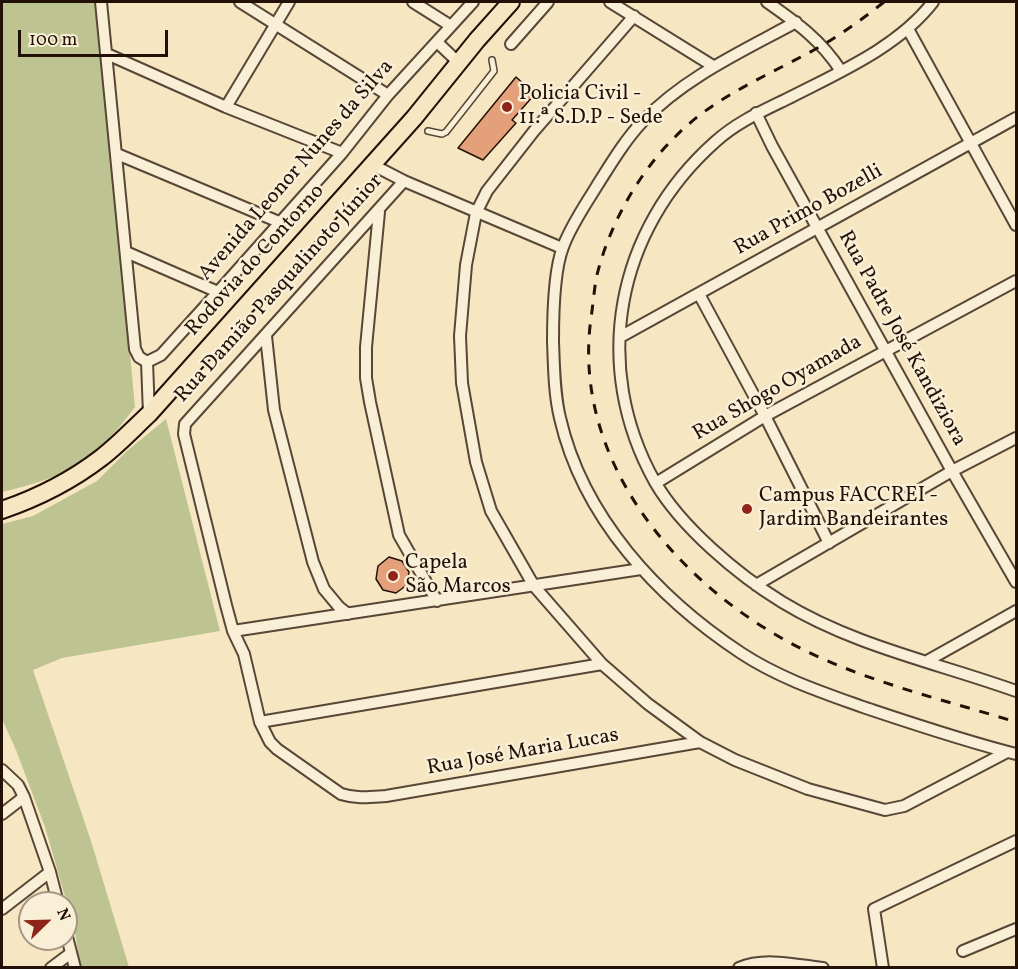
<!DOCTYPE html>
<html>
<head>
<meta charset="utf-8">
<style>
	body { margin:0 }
	#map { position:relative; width:1018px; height:969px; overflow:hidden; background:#f6e6c1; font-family:Vollkorn,serif }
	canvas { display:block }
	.frame { position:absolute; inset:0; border:3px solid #231107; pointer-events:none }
	.north { position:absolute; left:18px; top:891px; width:60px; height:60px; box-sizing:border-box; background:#f9efd7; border:2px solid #a39684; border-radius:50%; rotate:67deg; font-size:16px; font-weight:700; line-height:24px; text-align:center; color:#231107 }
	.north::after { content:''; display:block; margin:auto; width:21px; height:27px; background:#8f2418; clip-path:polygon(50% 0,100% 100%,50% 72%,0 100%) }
	.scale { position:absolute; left:18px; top:30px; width:150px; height:27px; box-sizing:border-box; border:3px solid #231107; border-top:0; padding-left:8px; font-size:18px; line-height:21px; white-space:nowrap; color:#231107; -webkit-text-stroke:4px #f9efd7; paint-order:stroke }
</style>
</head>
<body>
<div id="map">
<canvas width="1018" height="969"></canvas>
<div class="frame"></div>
<div class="north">N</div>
<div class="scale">100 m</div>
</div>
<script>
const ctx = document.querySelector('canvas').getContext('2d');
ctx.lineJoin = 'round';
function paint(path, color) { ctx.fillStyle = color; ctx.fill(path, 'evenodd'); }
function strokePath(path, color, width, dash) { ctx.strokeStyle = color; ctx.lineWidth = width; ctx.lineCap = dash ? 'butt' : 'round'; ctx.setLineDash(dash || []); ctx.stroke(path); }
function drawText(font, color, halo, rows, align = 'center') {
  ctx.font = font + ' Vollkorn,serif'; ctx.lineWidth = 5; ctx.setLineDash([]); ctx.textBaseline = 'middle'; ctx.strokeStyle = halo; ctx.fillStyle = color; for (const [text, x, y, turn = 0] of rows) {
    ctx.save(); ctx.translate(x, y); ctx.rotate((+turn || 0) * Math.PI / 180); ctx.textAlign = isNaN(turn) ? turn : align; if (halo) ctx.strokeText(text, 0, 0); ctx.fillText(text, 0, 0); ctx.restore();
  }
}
paint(new Path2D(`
	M2 2H97L135 407C121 426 97 455 76 466 53 479 27 486 2 492Z
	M166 419 220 631 62 658 33 670 91 841 129 967H80L75 931 45 827 16 750 2 719V524L33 516 97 481 127 451Z`), '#bdc492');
const building = new Path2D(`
	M516 77 535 94 512 120 516 123 483 160 458 148Z
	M389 557 402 561 409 572 407 585 396 593 383 590 376 579 378 566Z`);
paint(building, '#e4a07b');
strokePath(building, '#231107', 1.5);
const lane = new Path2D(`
	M428 131 442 134 446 132 494 71 492 60`);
const street = new Path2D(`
	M101 2 135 349 139 357 147 362
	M240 2 388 95
	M413 2 451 26
	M610 2 713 66
	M767 2C797 23 821 40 841 71
	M933 2C899 46 842 71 793 96 765 110 738 121 715 142 616 230 590 366 655 482 681 527 738 575 782 602 854 646 938 663 1016 691
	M634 16 534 131 487 191 476 213 466 265 460 336 462 383 476 462 491 511 534 586 602 664 648 704 700 742 735 760 808 789 885 810 904 806 1007 752
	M796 22C743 51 685 77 643 121 625 140 612 162 598 184 586 204 571 225 563 247 554 270 553 316 553 341 554 366 554 393 560 418 583 518 658 598 741 653 779 678 821 692 863 707 914 724 964 741 1016 754
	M908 29 1016 225
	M437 42 459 63
	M511 44 548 2
	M107 54 226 107 342 153
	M226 107 289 2
	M756 113 772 146 952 471 1016 582
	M117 154 279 222
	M373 165 404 181 562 248
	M404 181 185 424 184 434 226 605 233 631 244 654 260 722 270 742 277 749 341 794C357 799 370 797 386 796L700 742
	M379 212 366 347V378L370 402 399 535 437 601
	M126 252 218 292
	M699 294 765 416 829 543
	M266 336 274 410 313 562 324 589 339 607 348 614
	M620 337 1016 118
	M147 362 161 355 218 292 342 153 388 95 473 2
	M147 362 149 414
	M656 483 765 416 1016 281
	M756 585 952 471 1016 438
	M233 631 641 569
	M927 661 1016 611
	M260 722 602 664
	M2 770 18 785 24 797 50 872 58 903
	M2 814 24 797
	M2 909 50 872
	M66 933 75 968
	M963 951 1016 929
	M51 968 71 953
	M739 968C764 957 797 965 823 968
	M883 968 874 909 1016 841`);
const primary = new Path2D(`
	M2 510C37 498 71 481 101 458 118 445 134 428 149 414L414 118 477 40 511 2`);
strokePath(lane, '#584636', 8);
strokePath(street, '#584636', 14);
strokePath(primary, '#231107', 20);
strokePath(lane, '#f9efd7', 5);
strokePath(street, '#f9efd7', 10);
strokePath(primary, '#f6e6c1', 16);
strokePath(new Path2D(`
	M884 2C864 18 843 33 821 46 772 74 716 95 676 136 638 173 608 227 596 279 594 292 593 305 591 318 571 462 680 588 802 649 870 683 945 700 1016 722`), '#231107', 3, [10, 10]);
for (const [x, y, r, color] of [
	[507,107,6,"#8f2418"],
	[747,509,6,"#8f2418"],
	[393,576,6,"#8f2418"]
]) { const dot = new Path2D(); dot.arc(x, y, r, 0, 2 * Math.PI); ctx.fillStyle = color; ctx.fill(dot); strokePath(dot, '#f9efd7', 2); }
drawText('21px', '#231107', '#f9efd7', [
	["Policia Civil -",519,95],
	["11.ª S.D.P - Sede",519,119],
	["Campus FACCREI -",759,497],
	["Jardim Bandeirantes",759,521],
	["Capela",405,564],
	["São Marcos",405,588]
], 'left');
drawText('21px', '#231107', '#f9efd7', [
	["Avenida Leonor Nunes da Silva",297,171,-49],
	["Rua Primo Bozelli",809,211,-29],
	["Rodovia do Contorno",256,261,-48],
	["Rua Damião Pasqualinoto Júnior",280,289,-48],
	["Rua Padre José Kandiziora",901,339,61],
	["Rua Shogo Oyamada",778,389,-30],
	["Rua José Maria Lucas",523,753,-10]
]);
</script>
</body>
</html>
